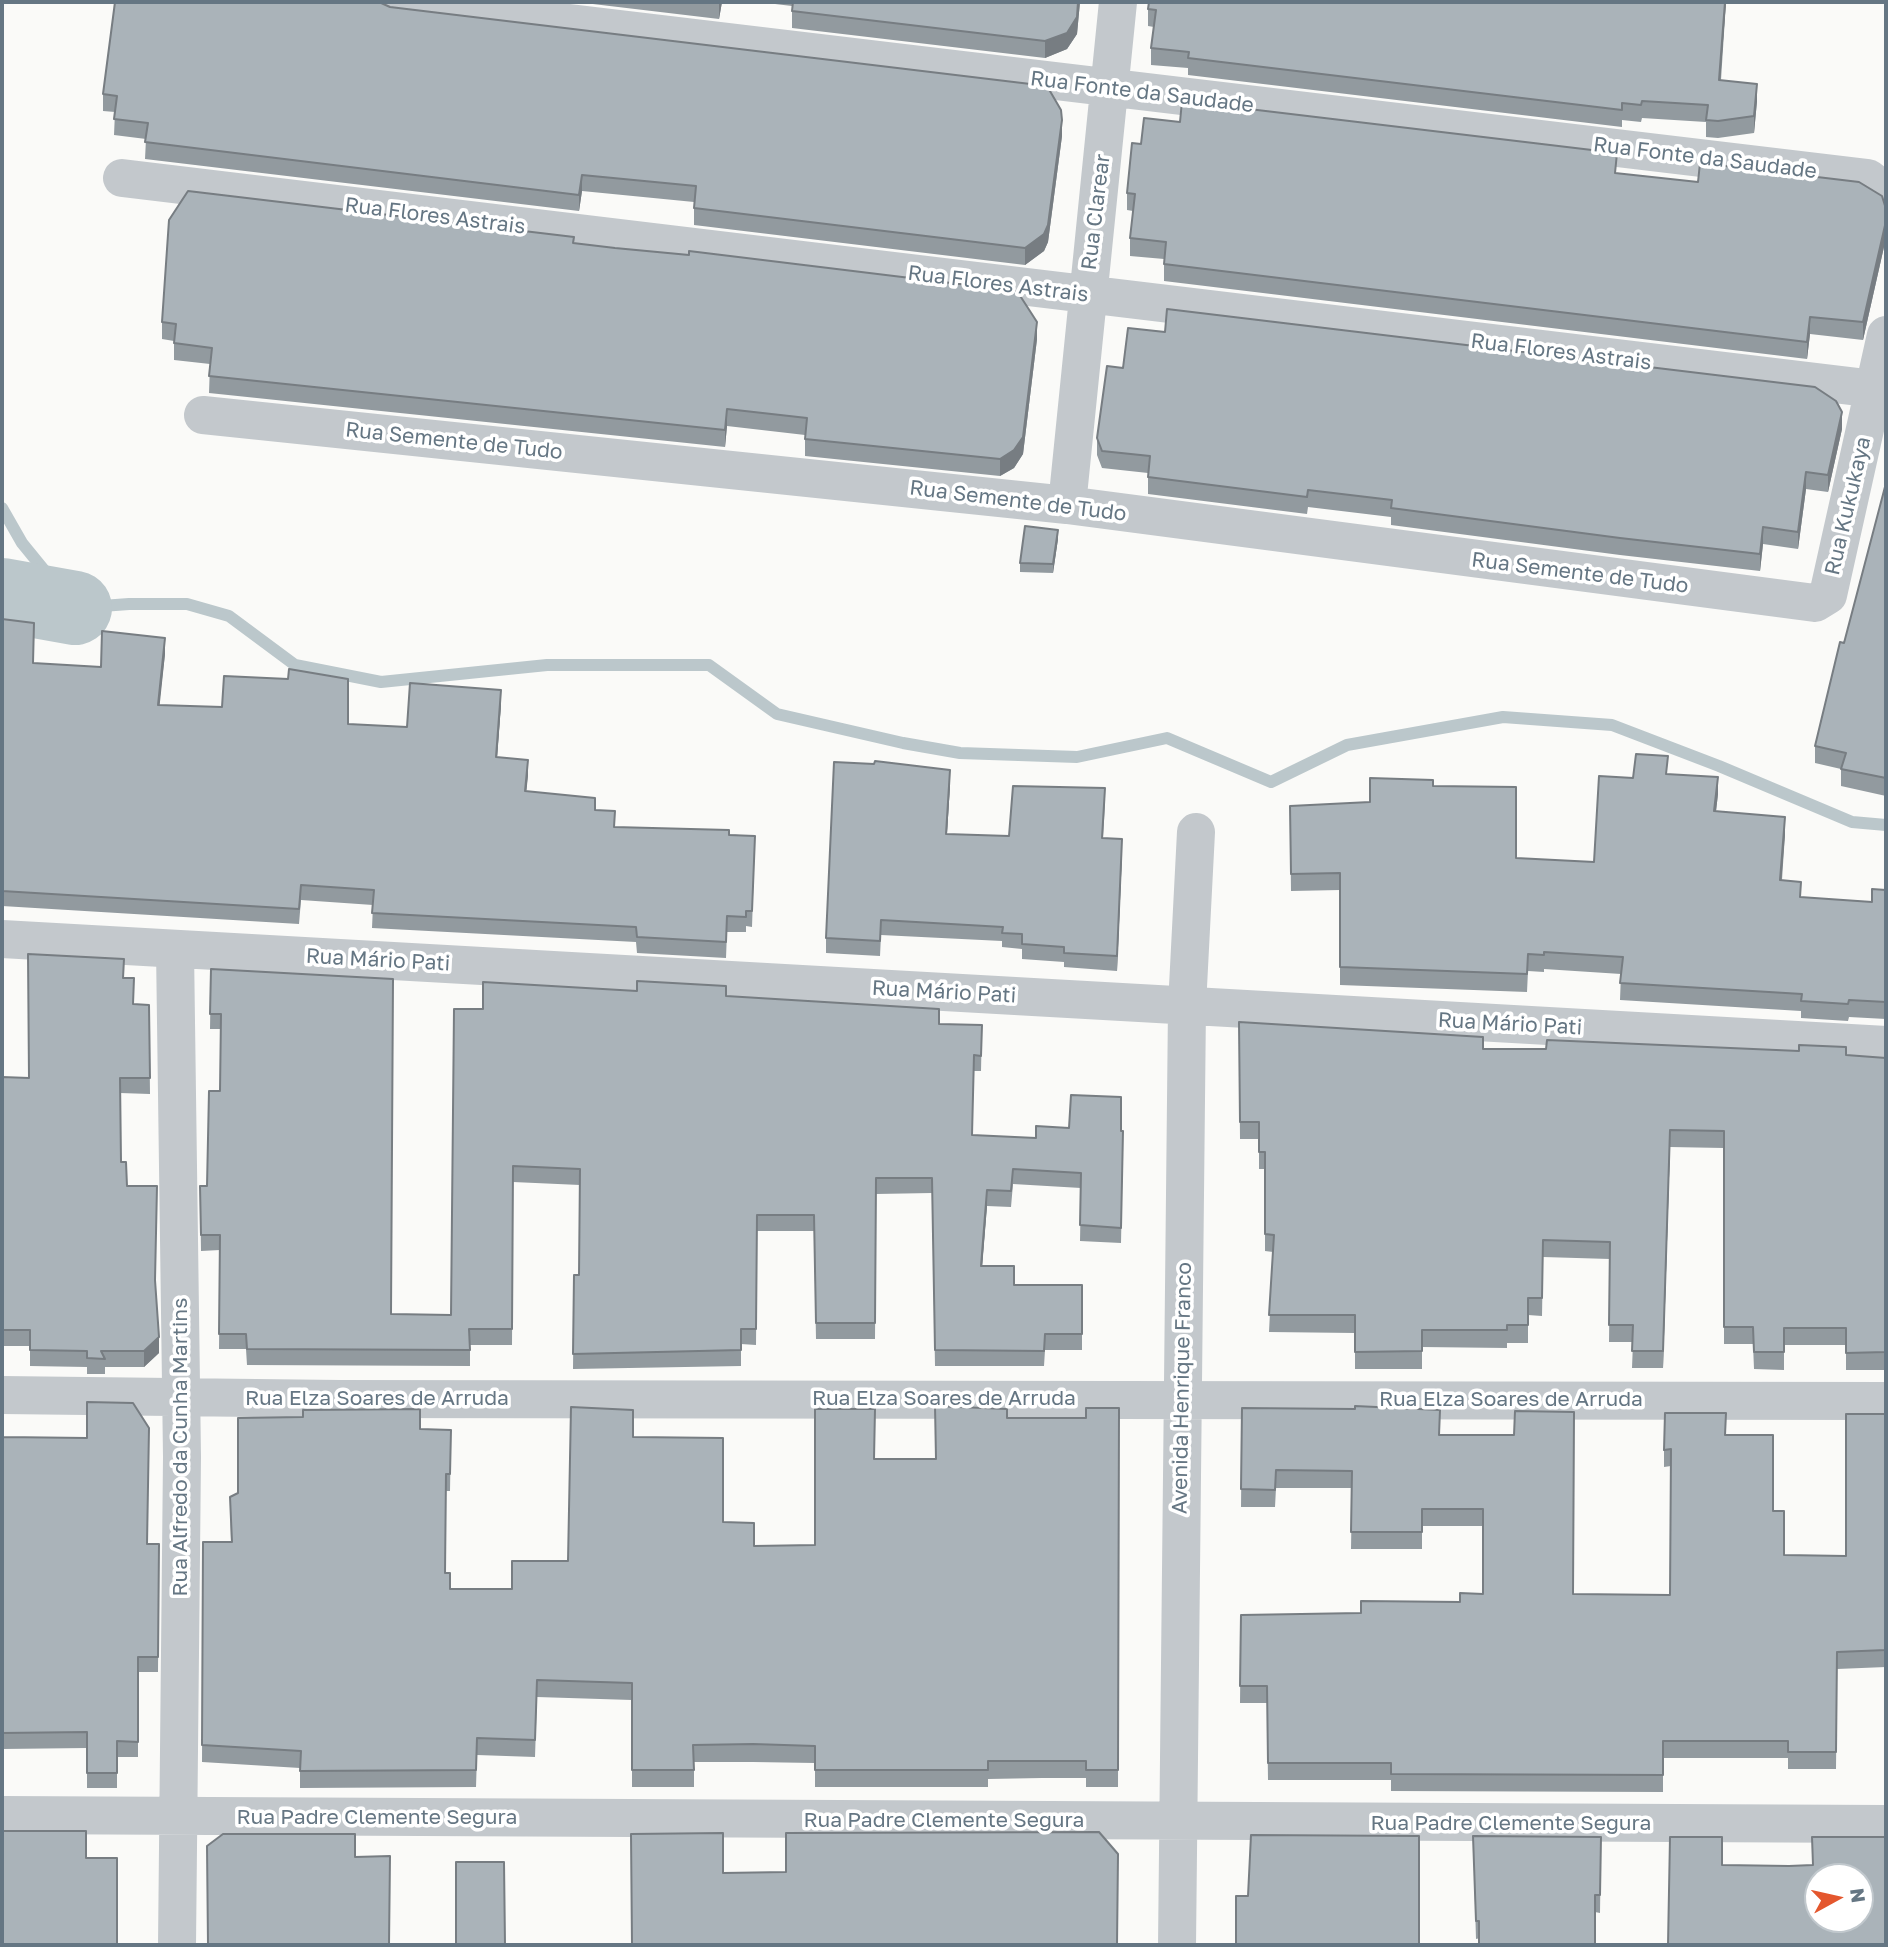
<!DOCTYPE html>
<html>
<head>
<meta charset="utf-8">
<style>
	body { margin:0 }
	#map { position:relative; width:1888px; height:1947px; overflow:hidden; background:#fafaf8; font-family:"Golos Text",sans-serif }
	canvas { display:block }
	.frame { position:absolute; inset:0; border:4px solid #657683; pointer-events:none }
	.north { position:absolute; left:1804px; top:1863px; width:70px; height:70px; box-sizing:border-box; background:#fff; border:2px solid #c1c8cd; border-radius:50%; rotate:82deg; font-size:19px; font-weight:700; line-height:28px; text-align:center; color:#657683 }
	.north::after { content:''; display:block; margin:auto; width:24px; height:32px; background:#e4572e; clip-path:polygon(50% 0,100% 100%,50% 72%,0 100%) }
</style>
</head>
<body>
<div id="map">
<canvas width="1888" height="1947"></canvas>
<div class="frame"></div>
<div class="north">N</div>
</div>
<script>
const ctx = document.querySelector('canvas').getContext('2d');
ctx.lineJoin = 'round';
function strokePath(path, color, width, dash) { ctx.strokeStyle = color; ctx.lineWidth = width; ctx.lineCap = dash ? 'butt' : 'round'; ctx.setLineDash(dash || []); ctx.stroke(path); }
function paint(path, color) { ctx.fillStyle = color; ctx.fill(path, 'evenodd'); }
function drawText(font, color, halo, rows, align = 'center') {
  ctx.font = font + ' "Golos Text",sans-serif'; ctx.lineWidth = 7; ctx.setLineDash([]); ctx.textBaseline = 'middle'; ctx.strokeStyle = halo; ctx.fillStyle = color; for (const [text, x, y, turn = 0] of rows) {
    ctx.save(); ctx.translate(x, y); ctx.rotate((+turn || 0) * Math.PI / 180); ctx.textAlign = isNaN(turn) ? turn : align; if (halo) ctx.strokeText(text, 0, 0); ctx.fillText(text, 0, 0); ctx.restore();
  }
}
strokePath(new Path2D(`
	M2 508 22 543 75 608 129 604H187L229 616 295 665 381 682 547 665H709L777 714 903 743 960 753 1077 757 1167 738 1271 782 1347 745 1503 717 1612 725 1719 766 1852 822 1886 825`), '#bbc7cb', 12);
strokePath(new Path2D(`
	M2 595 75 608`), '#bbc7cb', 74);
strokePath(new Path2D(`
	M393 2 1868 178 1886 192
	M122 178 1875 389
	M203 415 1067 505 1815 603 1828 595 1886 335
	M1067 505 1118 2
	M2 939 1886 1045
	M175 949 182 1457 177 1945
	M2 1395 341 1399 1886 1401
	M2 1815 1886 1824
	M1177 1945 1187 1006 1196 832`), '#c3c8cc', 38);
paint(new Path2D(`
	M576 2H722L719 19Z
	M758 2H1080L1077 34 1067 49 1045 58 792 28V6Z
	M1726 2 1721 80 1757 101 1754 133 1718 138 1706 137V122L1642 118 1641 122 1622 120V127L1188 75V68L1151 65V48L1154 27 1148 26V9Z
	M380 3 390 7 1062 136 1048 242 1044 251 1025 265 694 225V202L582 191 579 211 145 159 146 139 114 135 115 112 103 111V94Z
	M1617 173 1886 209V238L1863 340 1810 334 1807 359 1164 281V259L1130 256V238L1133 211 1127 210V193Z
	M574 243 1037 339 1023 454 1014 468 1000 476 805 456V435L727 426 725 447 209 393 210 364 174 360V341L162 339V322Z
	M1123 368 1842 429 1828 492 1806 489 1798 549 1763 544 1760 571 1620 555 1391 525V517L1308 507 1307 514 1148 494V473L1102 468 1097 455V438Z
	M1886 483V796L1841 786V769L1815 763V746L1844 643Z
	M1058 539 1053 573 1020 572V563Z
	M2 619 33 663 101 667 165 654 159 705 348 724 407 727 501 705 497 757 528 775 526 791 595 810 615 827 755 836 752 927 746 926V932H727L726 958 637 953 636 942 372 928 373 905 301 900 299 924 2 906Z
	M1668 774 1718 794 1716 811 1785 834 1782 880 1801 897 1872 902 1886 890V1019L1849 1017 1848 1021 1801 1018V1011L1620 1000 1621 974 1544 969V972L1528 971 1527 992 1340 985V890L1291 891 1290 806 1370 802 1433 786 1516 858 1594 862 1633 778Z
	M950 785 947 834 1009 836 1105 803 1103 838 1122 854 1117 971 1064 967V962L1022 959V949L1002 947V941L881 935 880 956 826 953V938Z
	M211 969 392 1314 451 1315 483 1009 726 996 939 1024 982 1025 981 1071H974L972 1135 1036 1138 1121 1131 1123 1146 1121 1243 1080 1241 1081 1188 1013 1184 1011 1207 987 1206 982 1266 1014 1285H1082V1350H1045L1044 1366H935L932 1193 876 1194 875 1339H816L814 1231H757L756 1345 741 1344V1366L573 1369 574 1275H579L580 1185 513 1182 512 1345H470V1366L247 1365 246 1349H219L220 1250 201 1251 200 1186H207L220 1091 221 1029H210Z
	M124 978 134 1004 149 1005 150 1094 120 1093 121 1162 127 1186 155 1283 159 1353 144 1367H105V1374H87V1367L30 1366V1346H2V1077L29 1078Z
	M1239 1022 1483 1049 1846 1055 1886 1058V1370H1846V1345H1784V1370L1754 1369 1753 1344H1724V1148L1670 1147 1663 1368H1632L1633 1342H1609L1610 1259 1543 1257 1542 1316 1528 1315V1343H1507V1348L1422 1347V1369H1355V1333L1269 1332 1273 1252 1265 1251V1169H1259V1139H1240Z
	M1119 1408 1118 1787H1086V1778H1042L988 1779V1787H815V1763L753 1762H694V1787H632V1700L537 1697 535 1757 477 1755 476 1787 300 1788V1768L202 1762 203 1542H231L230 1497 420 1429 451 1430 450 1491H446L445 1573 450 1589H512L568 1561 633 1437 723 1522 754 1546 815 1545 874 1459H936L1007 1418H1086Z
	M1242 1408 1440 1435 1573 1594 1670 1595 1671 1466 1664 1467V1450L1726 1435 1773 1511 1784 1555 1846 1556 1886 1414V1667L1837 1669 1836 1769H1788V1758H1663V1792L1391 1791V1780H1268L1267 1703H1240L1241 1615 1361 1613 1460 1602 1483 1594V1526H1422V1549H1351L1352 1488H1276L1275 1507H1241Z
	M2 1411 3 1437 148 1544H159L158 1672H138V1757H117V1788H87V1748L2 1749Z
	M1473 1836 1601 1837 1600 1913 1595 1912 1476 1939Z`), '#929a9f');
paint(new Path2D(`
	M719 2H722L719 19Z
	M1078 2H1080L1077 34 1067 49 1045 58V41Z
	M1725 2H1726L1719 97V80Z
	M1757 84V101L1754 133V116Z
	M1062 120V136L1048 242 1044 251 1025 265V248Z
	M582 175V191L579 211V195Z
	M1886 221V238L1863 340V322Z
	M1810 317V334L1807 359V342Z
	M1037 322V339L1023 454 1014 468 1000 476V459Z
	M727 409V426L725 447V430Z
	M1842 412V429L1828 492V475Z
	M1806 472V489L1798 549V532Z
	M1763 527V544L1760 571V554Z
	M1058 530V539L1053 573V564Z
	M165 638V654L158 721V705Z
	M501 690V705L496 773V757Z
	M528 760V775L525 806V791Z
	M950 770V785L946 848V834Z
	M1718 777V794L1714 828V811Z
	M1785 817V834L1780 897V880Z
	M1122 839V854L1117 971V956Z
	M1670 1130V1147L1663 1368V1351Z
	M987 1190V1206L981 1281V1266Z
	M159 1337V1353L144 1367V1351Z`), '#777d82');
const building = new Path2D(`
	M115 2H379L390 7 1047 86 1061 110 1062 120 1048 225 1044 234 1025 248 694 208 696 186 582 175 579 195 145 142 148 123 114 119 117 96 103 94Z
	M793 2H1078L1077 17 1067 33 1045 41 792 11Z
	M1149 2H1725L1719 80 1757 84 1754 116 1718 121 1706 120 1708 105 1642 101 1641 105 1622 103V110L1188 58 1189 52 1151 48 1156 10 1148 9Z
	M1182 101 1617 153 1615 173 1698 182 1700 163 1859 182 1882 196 1886 209V221L1863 322 1810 317 1807 342 1164 264 1166 242 1130 238 1135 194 1127 193 1132 143 1141 144 1144 118 1180 122Z
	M188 191 574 237 573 243 615 248 689 255V251L1017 291 1037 322 1023 437 1014 450 1000 459 805 439 807 418 727 409 725 430 209 376 212 348 174 343 176 324 162 322 169 220Z
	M1167 309 1815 387 1836 401 1842 412 1828 475 1806 472 1798 532 1763 527 1760 554 1620 538 1391 508 1392 500 1308 490 1307 497 1148 477 1150 456 1102 451 1097 438 1107 366 1123 368 1128 328 1165 332Z
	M1886 483V778L1841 769 1846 753 1815 746 1840 642 1844 643Z
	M1025 526 1058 530 1053 564 1020 563Z
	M2 619 34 623 33 663 101 667 102 631 165 638 158 705 222 707 224 676 288 679 289 669 348 679V724L407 727 410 683 501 690 496 757 528 760 525 791 595 798V810L615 811 614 827 729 830V835L755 836 752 911H746V917L727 916 726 942 637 937 636 927 372 913 374 890 301 885 299 909 2 891Z
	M1636 754 1668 756 1666 774 1718 777 1714 811 1785 817 1780 880 1801 882 1800 897 1872 902V889L1886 890V1002L1849 1000 1848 1004 1801 1001 1802 994 1620 983 1623 957 1544 952V955L1528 954 1527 974 1340 967V873L1291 874 1290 806 1370 802V778L1433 780V786L1516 787V858L1594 862 1599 776 1633 778Z
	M875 761 950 770 946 834 1009 836 1013 786 1105 788 1102 838 1122 839 1117 956 1064 953V947L1022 944V934L1002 933 1003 927 881 920 880 941 826 938 834 762 874 764Z
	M28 954 124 959 123 978H134L133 1004 149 1005 150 1078H120L121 1162H126L127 1186H157L155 1280 159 1337 144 1351H101L105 1359 87 1358V1351L30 1350V1330H2V1077L29 1078Z
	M211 969 393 979 391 1314 451 1315 454 1009H483V982L637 991V981L726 986V996L939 1009V1024L982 1025 981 1056 974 1055 972 1135 1036 1138V1126L1069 1128 1071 1095 1121 1097V1131H1123L1121 1228 1080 1225 1081 1173 1013 1169 1011 1191 987 1190 981 1266H1014V1285H1082V1334H1045L1044 1351 935 1350 932 1178H876L875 1323H816L814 1215H757L756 1329H741V1350L573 1354 574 1275H579L580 1169 513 1166 512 1329H469L470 1350 247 1349 246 1334H219L220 1235H201L200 1186H207L209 1091H220L221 1014H210Z
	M1239 1022 1483 1037V1049H1546L1547 1040 1799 1051V1045L1846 1047V1055L1886 1058V1352L1846 1353V1328H1784V1352H1754L1753 1327H1724V1131L1670 1130 1663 1351H1632L1633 1325H1609L1610 1242 1543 1240 1542 1298H1528V1325H1507V1330H1422V1351L1355 1352V1315H1269L1274 1235 1265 1234V1152H1259V1122H1240Z
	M87 1402 133 1403 149 1428 147 1544H159L158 1657H138V1742L117 1741V1773H87V1732L2 1733V1411L3 1437 87 1438Z
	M935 1406 1007 1409V1418H1086V1408H1119L1118 1770H1086V1761H988V1770H815V1746L753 1744 693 1745 694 1770H632V1683L537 1680 535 1740 477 1738 476 1770 300 1771 301 1751 202 1745 203 1542H232L230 1497 238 1493V1418L303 1417V1410L420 1409V1429L451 1430 450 1474H446L445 1573H450V1589H512V1561H568L571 1407 633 1410V1437L723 1438V1522L754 1523V1546L815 1545V1409H875L874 1459H936Z
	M1355 1406 1440 1410 1439 1435H1514L1515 1411 1574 1412 1573 1594 1670 1595 1671 1449 1664 1450 1665 1413H1726L1725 1435H1773V1511H1784V1555L1846 1556V1414H1886V1650L1837 1652 1836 1752H1788V1741H1663V1775L1391 1774V1763H1268L1267 1686H1240L1241 1615 1361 1613V1601L1460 1602V1593L1483 1594V1509H1422V1532H1351L1352 1471 1276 1470 1275 1490 1241 1489 1242 1408 1355 1409Z
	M2 1831H86V1858H117V1945H2Z
	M1099 1832 1118 1854 1117 1945H632L631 1834 723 1833V1873L786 1872V1833Z
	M223 1834H355V1857L390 1856 389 1945H208L207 1846Z
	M1251 1835 1419 1836V1945H1236V1896H1248Z
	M1473 1836 1601 1837 1600 1895H1595V1945H1479V1921H1476Z
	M1670 1837H1722V1865L1789 1866 1813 1865 1812 1837H1886V1945H1668ZM1818 1877H1860V1919H1818Z
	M456 1862H504L505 1945H456Z`);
paint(building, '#aab3b9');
strokePath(building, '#777d82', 2);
drawText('21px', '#657683', '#fff', [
	["Rua Fonte da Saudade",1142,92,7],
	["Rua Fonte da Saudade",1705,158,7],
	["Rua Clarear",1096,212,-83],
	["Rua Flores Astrais",435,216,7],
	["Rua Flores Astrais",998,284,7],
	["Rua Flores Astrais",1561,352,7],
	["Rua Semente de Tudo",454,441,6],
	["Rua Semente de Tudo",1018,501,7],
	["Rua Kukukaya",1848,506,-77],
	["Rua Semente de Tudo",1580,573,7],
	["Rua Mário Pati",378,960,3],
	["Rua Mário Pati",944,992,3],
	["Rua Mário Pati",1510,1024,3],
	["Avenida Henrique Franco",1182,1388,-89],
	["Rua Elza Soares de Arruda",377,1398],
	["Rua Elza Soares de Arruda",944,1398],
	["Rua Elza Soares de Arruda",1511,1399],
	["Rua Alfredo da Cunha Martins",180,1447,-90],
	["Rua Padre Clemente Segura",377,1817],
	["Rua Padre Clemente Segura",944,1820],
	["Rua Padre Clemente Segura",1511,1823]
]);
</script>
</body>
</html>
